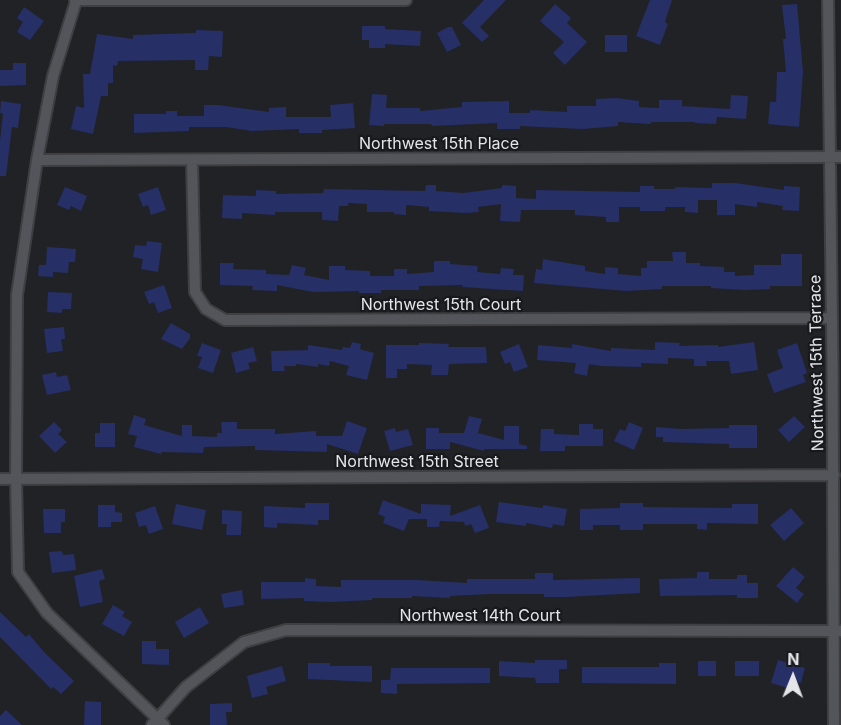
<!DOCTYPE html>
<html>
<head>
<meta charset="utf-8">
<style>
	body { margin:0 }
	#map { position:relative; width:841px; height:725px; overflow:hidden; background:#212226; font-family:Inter,sans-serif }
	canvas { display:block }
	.north { position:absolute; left:763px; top:647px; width:60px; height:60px; -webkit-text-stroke:4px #18191c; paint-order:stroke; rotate:1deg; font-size:16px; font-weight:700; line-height:24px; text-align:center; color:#e4e5e8 }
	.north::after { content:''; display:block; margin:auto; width:21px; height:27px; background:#e4e5e8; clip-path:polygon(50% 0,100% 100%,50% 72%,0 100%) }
</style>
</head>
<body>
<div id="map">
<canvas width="841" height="725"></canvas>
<div class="north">N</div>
</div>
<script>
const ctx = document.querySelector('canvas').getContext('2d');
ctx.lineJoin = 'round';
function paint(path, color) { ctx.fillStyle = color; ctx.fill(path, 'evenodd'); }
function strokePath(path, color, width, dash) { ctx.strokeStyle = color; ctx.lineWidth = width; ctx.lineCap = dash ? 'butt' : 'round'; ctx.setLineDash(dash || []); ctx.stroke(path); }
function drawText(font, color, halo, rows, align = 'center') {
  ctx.font = font + ' Inter,sans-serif'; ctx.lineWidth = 4.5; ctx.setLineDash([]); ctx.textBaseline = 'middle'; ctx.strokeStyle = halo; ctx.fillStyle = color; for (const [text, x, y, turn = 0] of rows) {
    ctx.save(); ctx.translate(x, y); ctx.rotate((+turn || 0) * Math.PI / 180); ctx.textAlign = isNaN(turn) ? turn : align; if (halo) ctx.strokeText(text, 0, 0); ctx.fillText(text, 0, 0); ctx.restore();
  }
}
paint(new Path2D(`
	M484 0H506L480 27 489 36 482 42 462 23Z
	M650 0H672L665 22 668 24 660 45 636 36Z
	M555 4 571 18 567 23 587 42 565 65 553 53 564 42 540 21Z
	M797 4 803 72 799 127 768 124 770 102H776L777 72H786L783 39H786L782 5Z
	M24 7 44 21 30 40 17 32 23 22 17 18Z
	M362 26H385V29L421 31 420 46 385 44V48H369V40H362Z
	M448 27H452L461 45 447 52 437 33Z
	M196 30 223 31 222 57 209 56 208 70H195V60L118 61 117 66 113 65V83H108V96H101L93 134 71 129 76 106 84 108 83 74H90L97 34 133 39V35L196 33Z
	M605 35H627V52H605Z
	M13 63H26V85L0 86V70H13Z
	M372 94 387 95 386 108H420V111L462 107V102L509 101V113H530V110L567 112V106H596V99L617 98 639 101V107L659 108V100H682V106L730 109 731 95 748 96 746 119 717 117 716 124 695 123V122H651V124L618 122V126L583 129 520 126V129H497V123L432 126 431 124H384V126L369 125Z
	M1 101 21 104 18 128 12 127 6 176H0V140L3 114 0 113Z
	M353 103 355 128 322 130V133H299V129L252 131 226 127H189V131L134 133V114H166V111H177V116H204V105H218L269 112V108L286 107V117H331L330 105Z
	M712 183H735L784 190V186L800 187 799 211 782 210 783 206 757 202V207L735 204V215H717V200H698V213L685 212V207H665V211H640V207H619V222H606V217L575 215V210H521L520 222 500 221 501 204 478 207 479 212 467 213 429 211V207L406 205V215L394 214V212H367V204L348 203V206H339L338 221 322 220V212H275V215L242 213V219L222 218 223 195 256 196V190L276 191V194L323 193 324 189 425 191 426 185H436V191L463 193 502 188V185L516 186V198L536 199V190L640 192V186H654V189H675V187L712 188Z
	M65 187 87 196 81 211 71 206 69 210 57 205Z
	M158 187 166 210 151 215 148 205 143 207 138 194Z
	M147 241 162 243 158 272 141 269 143 259 133 257 135 245 146 246Z
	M47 247 76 249 75 262H69L68 273 53 272V277L38 276 39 265H46Z
	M672 252H686V263H700V266L724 267V272H735V276L754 275V265H781V254H802V286H770V289L744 290 711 288V286H662V289L626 291 534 283 536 269 542 270 543 259 585 266V271L605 274V267L618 268V274L641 276V268H647V261H673Z
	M434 261H450V264L478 266 477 272 500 274 501 268 514 269 513 275H524L523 291 462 287 463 285 419 286V290H381V293H359V291L313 292 277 285V291L252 290 253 286 220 285V263H234L233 269 266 270V274L289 275 292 265 306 268 304 275 329 280V266H345V270L370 271V276H394V269H407V274L434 272Z
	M164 285 172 308 158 313 154 302 149 304 144 292Z
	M48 292 72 293 71 309H62V313L47 312Z
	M171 323 190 334V338L182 349 161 339Z
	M64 327 65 339H61L63 351 47 353 44 329Z
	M352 342 361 344 360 349 374 353 367 380 346 375 349 366 330 361 329 366 318 364V367L296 364V366H284L285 371H272L271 351 308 350V345L342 350 343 347 350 348Z
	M655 342 680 343 679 346 718 345V347L754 342 758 370 731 374 729 361H706L707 366H694V359L668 358V364L641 363V367L601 366 589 364 587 376 574 373 576 363 537 360 538 345 572 348V344L611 351V348L655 350Z
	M202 343 221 350 213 373 198 368 202 357 197 356Z
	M419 343 449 344 448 347H486L487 363 449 364 448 375H431L432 365 407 364V369H397V378H386V345H419Z
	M797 343 807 373 803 375 806 382 774 393 767 374 783 368 777 350Z
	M519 344 528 367 514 372 510 362 505 364 500 352Z
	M253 347 257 361 248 363 250 369 236 373 231 353Z
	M56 372 57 377 67 375 71 390 47 395 42 375Z
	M134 415 146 419 144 425 182 436V425H192V436L217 437V433H222L221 422H237V429H275V434L316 431V436H342L347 421 367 428 358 454 327 444V452L255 450V446L204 447 203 453 162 452 161 454 134 447 137 436 128 434Z
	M469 416 482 419 478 433 504 440V426H519V444L527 446V449H484V451L450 442V449H426V428H439V433H464Z
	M794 416 805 427 789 442 778 430Z
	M54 422 62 430 58 434 67 442 55 453 39 436Z
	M629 422 643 428 634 450 614 441 620 429 625 431Z
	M100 423H115V447H95V433H100Z
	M579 424H593V429H603V446H565V451H540L541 429H554V434L579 435Z
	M729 425H757V448H729V444L663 442V437H656V427L681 429 729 428Z
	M395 428 396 432 408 429 413 445 390 451 384 431Z
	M383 500 421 514V504L451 505 450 516 480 505 489 528 475 533 471 524 465 526 464 522 440 521 439 527H427V519H409L404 531 383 523 385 517 378 514Z
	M499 502 543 508V505L567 509 564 526 553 524 552 528 526 523V526L496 522Z
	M305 503H329V520H318V525L277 523V528L264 527V506L305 508Z
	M620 503H643V507L732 508V504H758V524L707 523V530L697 529V524H643V530H620V525H593V530H580V509L620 508Z
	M176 504 206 510 202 530 172 524Z
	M98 505H115V512L122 513V522H111V527H98Z
	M155 506 163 529 149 534 146 525 139 527 135 513Z
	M791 508 804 523 784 541 770 525Z
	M43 509H65V522H61V533H44Z
	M222 510 242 511 241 535H226L227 524H222Z
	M62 551 63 555 74 554 76 570 52 573 49 552Z
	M793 567 805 577 796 588 804 594 797 603 776 586Z
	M102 569 105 579 99 581 103 602 80 607 74 576Z
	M697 572H709V579H737V575H747V583H758V598H737V595L660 596 659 579 697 578Z
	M535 573H553V580L640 578V593L566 597H544V594H489L450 596V598L412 596V598H372V600L330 602 304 601V598L261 599V582H305V578L316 579V586L341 587V580H416L467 583V579H535Z
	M242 590 244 605 224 608 221 594Z
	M113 605 125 612 122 616 132 622 124 636 102 624Z
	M200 607 209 623 184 638 175 622Z
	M0 612 26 637 29 634 44 652 74 681 61 694 53 687 51 689 0 637Z
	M142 641H156V649H169V665L142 664Z
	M535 660H567V669H559V683H536L535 678 499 676V661L535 663Z
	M778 660 805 668 801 683 794 681 791 689 771 683Z
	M698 661H716V676H698Z
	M735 661H759V676H735Z
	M308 663H330V666H372V682L308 679Z
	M659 663H676V684L582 683V667H659Z
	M282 666 286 681 266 687 268 694 252 698 247 676Z
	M391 668H490V683L397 684V694L381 693V680H390Z
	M85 701 101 702V725H84Z
	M232 703V712H226L227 725H210V704Z
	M6 710 22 725H0V716Z`), '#262f66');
const street = new Path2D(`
	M75 0H406
	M828 0C832 242 834 483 834 725
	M76 1 53 76 37 160 17 295 16 478 18 572 47 613 164 725
	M37 160 841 157
	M192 160 195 292 206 309 225 320 831 318
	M0 479 834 475
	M152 725 186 687 244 642 286 630 841 631`);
strokePath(street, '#3f3f43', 14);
strokePath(street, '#54555a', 10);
drawText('16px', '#e4e5e8', '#18191c', [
	["Northwest 15th Place",439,144],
	["Northwest 15th Court",441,305],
	["Northwest 15th Terrace",817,363,-91],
	["Northwest 15th Street",417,462],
	["Northwest 14th Court",480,616]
]);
</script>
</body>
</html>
